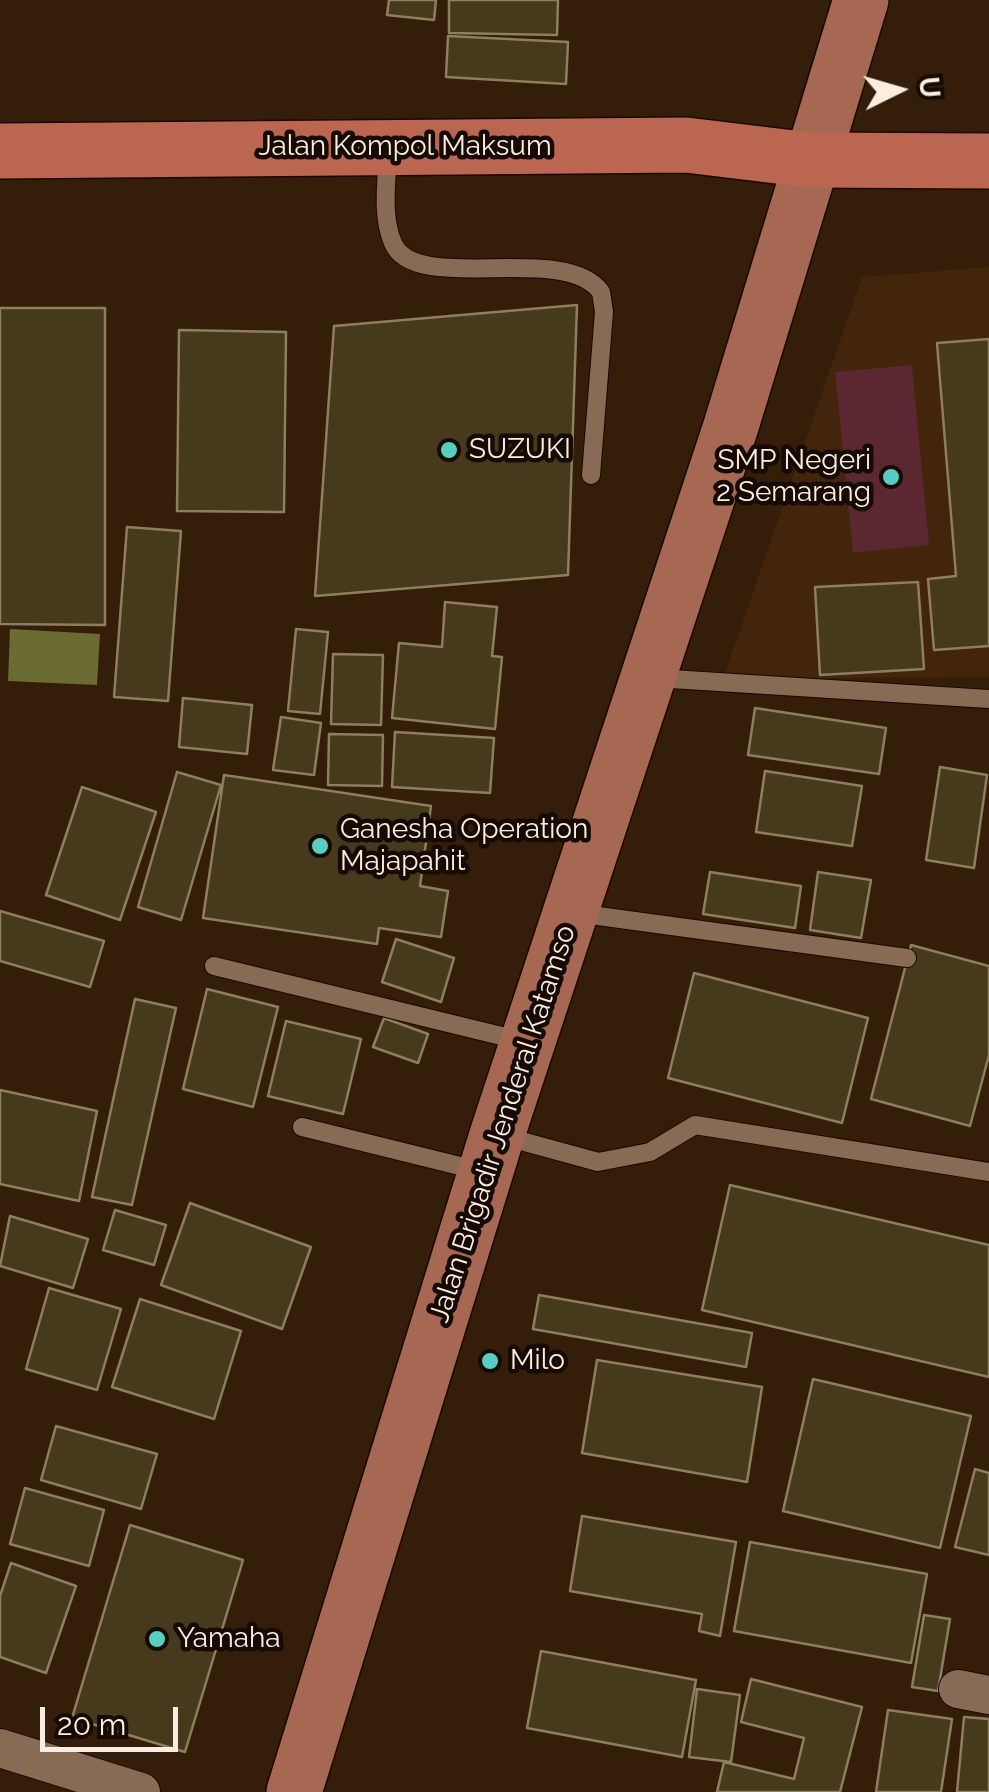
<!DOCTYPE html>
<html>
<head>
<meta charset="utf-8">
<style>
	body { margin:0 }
	#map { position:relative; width:989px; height:1792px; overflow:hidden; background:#341e09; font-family:Raleway,sans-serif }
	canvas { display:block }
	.north { position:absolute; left:849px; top:40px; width:100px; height:100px; -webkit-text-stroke:8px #150b04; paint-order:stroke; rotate:85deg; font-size:28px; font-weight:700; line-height:40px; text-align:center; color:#fdede0 }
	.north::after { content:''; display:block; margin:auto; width:35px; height:45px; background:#fdede0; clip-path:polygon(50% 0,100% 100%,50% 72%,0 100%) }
	.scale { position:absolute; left:40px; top:1707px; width:138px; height:45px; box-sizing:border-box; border:5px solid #fdede0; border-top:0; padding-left:12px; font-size:30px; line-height:35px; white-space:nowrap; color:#fdede0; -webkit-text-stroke:8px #150b04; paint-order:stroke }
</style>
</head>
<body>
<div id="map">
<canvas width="989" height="1792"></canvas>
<div class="north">U</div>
<div class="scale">20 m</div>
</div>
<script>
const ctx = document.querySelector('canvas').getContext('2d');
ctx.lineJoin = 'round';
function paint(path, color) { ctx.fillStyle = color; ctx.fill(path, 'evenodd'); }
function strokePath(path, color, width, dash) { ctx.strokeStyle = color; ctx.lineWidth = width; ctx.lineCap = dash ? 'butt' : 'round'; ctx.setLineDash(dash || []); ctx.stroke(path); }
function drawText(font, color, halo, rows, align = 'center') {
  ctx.font = font + ' Raleway,sans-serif'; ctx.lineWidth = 9; ctx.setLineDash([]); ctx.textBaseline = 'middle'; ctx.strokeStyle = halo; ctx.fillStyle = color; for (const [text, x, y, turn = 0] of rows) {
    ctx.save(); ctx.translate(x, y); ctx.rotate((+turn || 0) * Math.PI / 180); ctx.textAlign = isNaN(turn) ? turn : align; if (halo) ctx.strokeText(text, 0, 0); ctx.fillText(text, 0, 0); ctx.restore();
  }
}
paint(new Path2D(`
	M989 267V677L723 679 862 277Z`), '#42250a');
paint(new Path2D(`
	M912 365 929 545 853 553 835 372Z`), '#5b2730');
paint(new Path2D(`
	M10 629 100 634 97 685 8 681Z`), '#6a6c32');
const building = new Path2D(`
	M389 0H436L434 20 387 15Z
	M449 0H558L557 35 449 33Z
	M448 36 568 42 566 84 446 77Z
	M577 305 568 575 315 596 334 326Z
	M0 308H105V625L0 624Z
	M179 330 286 332 284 512 177 511Z
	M989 339V646L934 650 928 579 956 576 937 343Z
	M127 527 181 531 168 701 114 697Z
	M918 582 924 669 820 675 815 587Z
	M445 602 497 607 492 656 502 657 495 729 392 718 399 643 442 647Z
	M296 629 328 632 320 714 288 711Z
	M333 654 383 655 381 725 331 724Z
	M183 698 252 705 247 754 179 747Z
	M755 708 886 728 879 774 748 755Z
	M281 717 321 723 314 775 273 770Z
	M395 732 494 738 490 793 392 787Z
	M329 734 383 735 382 786 328 785Z
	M940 767 987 775 974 868 926 860Z
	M765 771 862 786 852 846 756 832Z
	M177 772 221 785 181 920 138 907Z
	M224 775 431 806 420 886 448 891 441 937 379 928 377 944 203 918Z
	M82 787 156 812 120 920 46 895Z
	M710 872 801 886 795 928 703 914Z
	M818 872 871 880 861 938 810 930Z
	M0 911 104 941 90 987 0 961Z
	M396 939 454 958 441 1002 382 982Z
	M911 945 989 966V1055L970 1126 871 1099Z
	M694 973 868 1018 842 1123 668 1078Z
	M207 989 278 1007 253 1107 183 1089Z
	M135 999 176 1008 132 1205 92 1197Z
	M384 1018 428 1034 418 1063 373 1047Z
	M286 1021 361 1039 343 1114 268 1096Z
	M0 1090 97 1111 79 1201 0 1184Z
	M730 1185 989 1245V1377L702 1310Z
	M190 1203 311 1247 282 1329 161 1285Z
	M115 1210 166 1225 154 1265 103 1250Z
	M10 1216 88 1239 73 1288 0 1266Z
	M49 1288 121 1309 97 1390 26 1369Z
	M539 1295 752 1333 746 1367 533 1329Z
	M140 1299 241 1331 214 1419 112 1387Z
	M597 1360 762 1387 747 1482 582 1453Z
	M813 1379 971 1416 940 1548 783 1511Z
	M56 1426 157 1454 141 1509 41 1480Z
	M975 1469 989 1473V1555L955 1547Z
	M25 1488 104 1510 89 1566 10 1544Z
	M582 1516 736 1542 720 1636 699 1631 702 1614 570 1591Z
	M130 1525 243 1560 185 1752 72 1718Z
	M750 1542 927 1574 911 1663 734 1631Z
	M11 1563 76 1586 46 1673 0 1657V1596Z
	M924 1615 950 1619 938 1691 912 1687Z
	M541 1651 696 1680 682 1757 527 1728Z
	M751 1679 862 1707 840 1792H717L724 1762 794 1779 804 1738 741 1722Z
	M697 1689 740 1695 731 1762 689 1757Z
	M888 1710 952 1719 941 1792H876Z
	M964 1717 989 1719V1792H957Z`);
paint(building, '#46391c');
strokePath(building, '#8d7e5f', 2.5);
const lane = new Path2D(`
	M388 151C387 180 381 216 393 243 415 296 564 241 601 292L604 312 591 475
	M655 678 989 699
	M576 913 907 958
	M214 966 522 1041
	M302 1127 480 1171
	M503 1136 598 1162 650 1152 695 1125 989 1172`);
const street = new Path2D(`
	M958 1689 989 1695
	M0 1748 141 1792`);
const primary = new Path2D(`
	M294 1792 497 1135 731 426 861 0`);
const highway = new Path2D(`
	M0 151 686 145 810 160 989 161`);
strokePath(lane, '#1b0700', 20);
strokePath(street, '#1b0700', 40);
strokePath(primary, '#1b0700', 58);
strokePath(highway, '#1b0700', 58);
strokePath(lane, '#876b55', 18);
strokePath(street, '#876b55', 38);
strokePath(primary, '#a66852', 55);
strokePath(highway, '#ba6650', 55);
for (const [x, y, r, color] of [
	[449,450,10,"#57cec1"],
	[891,477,10,"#57cec1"],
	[320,846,10,"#57cec1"],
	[490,1361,10,"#57cec1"],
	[157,1639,10,"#57cec1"]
]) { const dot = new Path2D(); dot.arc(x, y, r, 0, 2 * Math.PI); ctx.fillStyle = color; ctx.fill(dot); strokePath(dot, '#150b04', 4); }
drawText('28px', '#fdede0', '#150b04', [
	["Jalan Kompol Maksum",405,147],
	["Jalan Brigadir Jenderal Katamso",503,1124,-72]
]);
drawText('28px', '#fdede0', '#150b04', [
	["SUZUKI",469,450],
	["SMP Negeri",871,461,"right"],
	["2 Semarang",871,493,"right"],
	["Ganesha Operation",340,830],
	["Majapahit",340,862],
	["Milo",510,1361],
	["Yamaha",177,1639]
], 'left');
</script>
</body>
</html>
